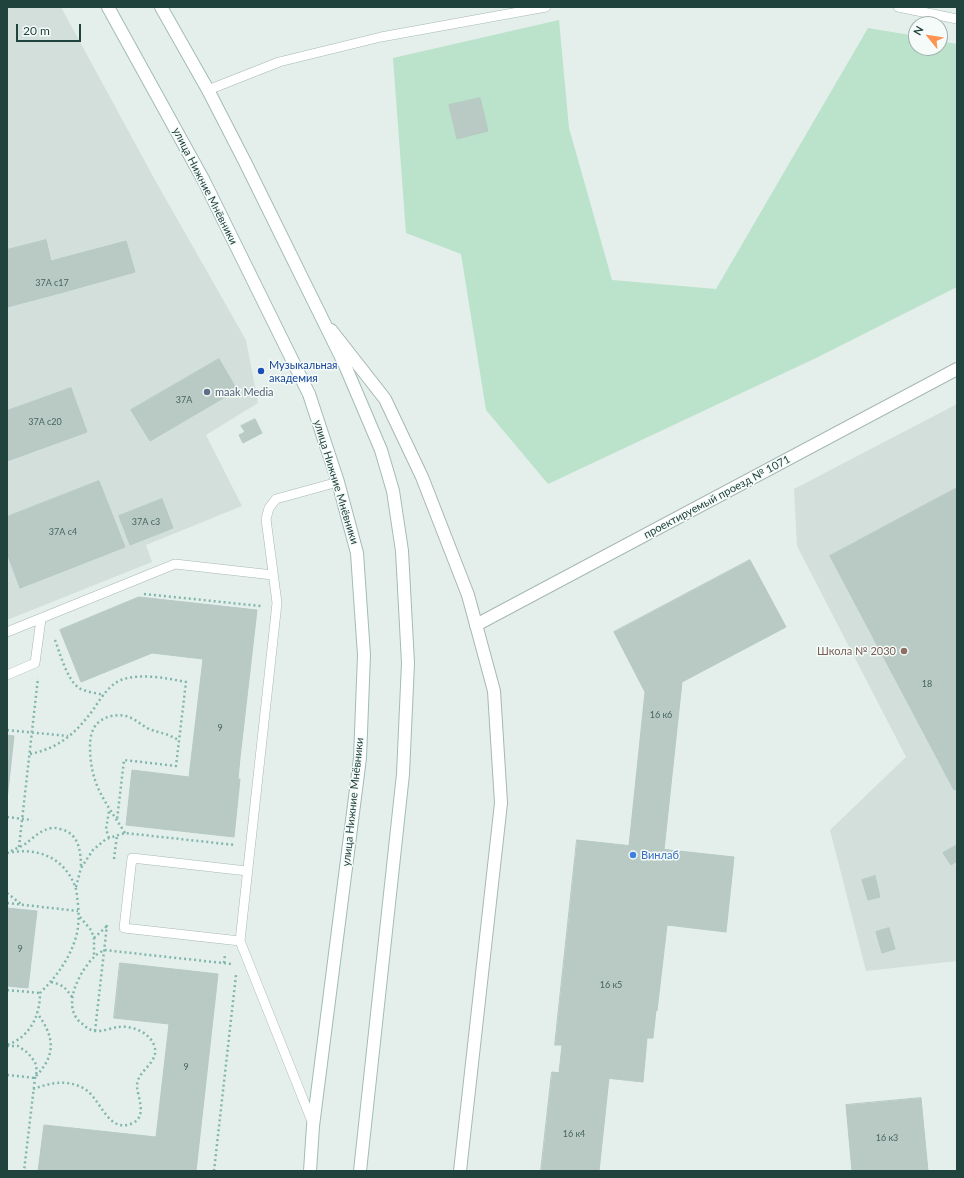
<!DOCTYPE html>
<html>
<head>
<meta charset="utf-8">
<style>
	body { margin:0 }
	#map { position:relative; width:964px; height:1178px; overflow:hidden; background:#e4efeb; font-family:Lato,sans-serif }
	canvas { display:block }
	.frame { position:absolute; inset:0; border:8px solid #21433e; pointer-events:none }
	.north { position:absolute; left:908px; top:16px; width:40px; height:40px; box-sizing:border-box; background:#f5fbf9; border:1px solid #a0b1ae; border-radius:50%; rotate:300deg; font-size:11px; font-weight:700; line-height:16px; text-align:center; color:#21433e }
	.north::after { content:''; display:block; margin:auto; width:14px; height:18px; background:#ff9352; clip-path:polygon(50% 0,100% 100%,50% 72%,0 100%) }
	.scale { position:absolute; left:16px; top:24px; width:65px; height:18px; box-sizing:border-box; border:2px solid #21433e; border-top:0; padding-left:5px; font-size:12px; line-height:14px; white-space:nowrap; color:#21433e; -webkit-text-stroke:3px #f5fbf9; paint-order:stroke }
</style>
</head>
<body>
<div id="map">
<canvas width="964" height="1178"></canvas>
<div class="frame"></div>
<div class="north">N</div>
<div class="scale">20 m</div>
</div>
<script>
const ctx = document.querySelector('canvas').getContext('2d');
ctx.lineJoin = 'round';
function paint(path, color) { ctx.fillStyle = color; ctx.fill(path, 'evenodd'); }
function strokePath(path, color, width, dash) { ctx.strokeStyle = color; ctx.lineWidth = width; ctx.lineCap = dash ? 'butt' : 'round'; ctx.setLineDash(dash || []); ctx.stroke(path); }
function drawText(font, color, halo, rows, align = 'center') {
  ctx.font = font + ' Lato,sans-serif'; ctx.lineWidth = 3; ctx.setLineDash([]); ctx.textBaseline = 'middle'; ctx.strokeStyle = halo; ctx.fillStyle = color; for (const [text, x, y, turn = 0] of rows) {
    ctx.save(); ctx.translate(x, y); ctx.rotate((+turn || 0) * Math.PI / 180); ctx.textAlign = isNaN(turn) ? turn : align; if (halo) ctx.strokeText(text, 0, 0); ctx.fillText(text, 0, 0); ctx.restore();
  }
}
paint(new Path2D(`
	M7 7H61L155 180 246 340 258 403 206 435 242 506 146 545 152 562 7 620Z
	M957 404V961L866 971 830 830 906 757 797 546 794 489Z`), '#d2dfdb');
paint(new Path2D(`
	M559 20 569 128 612 280 716 289 868 28 916 36V48H940V41L957 44V287L816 358 548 484 486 410 461 254 406 233 393 58Z`), '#bbe2cb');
const building = new Path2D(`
	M480 98 488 131 457 139 449 105Z
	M46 240 51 261 126 241 135 272 60 293 7 307V250Z
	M219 359 237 390 150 441 131 410Z
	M71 388 87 432 7 461V411Z
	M255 419 262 433 243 443 239 435 245 432 241 426Z
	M99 481 125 547 20 588 7 553V517Z
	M957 488V788L954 790 830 556Z
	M162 499 173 528 130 545 119 516Z
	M750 560 786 627 682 682 664 850 629 846 645 692 614 632Z
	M139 597 257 610 240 758 238 779H240L234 837 126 825 132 770 189 777 203 659 152 653 81 682 60 630Z
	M7 735 14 736 7 800Z
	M577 840 734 857 726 932 667 925 657 1011 656 1010 653 1038H647L643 1082 559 1073 562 1045H555Z
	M957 845V861L951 865 943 853Z
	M875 876 880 897 868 900 862 880Z
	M7 908 37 911 28 988 7 986Z
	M889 928 895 949 882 953 876 932Z
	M120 963 218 974 196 1171H38L44 1125 156 1137 169 1024 114 1018Z
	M552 1072 609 1078 599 1171H541Z
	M921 1098 928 1171H852L846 1105Z`);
paint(building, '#b9cac5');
strokePath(building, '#b6c9c4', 1);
const service = new Path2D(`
	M898 7 957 19
	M208 90 279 62 381 37 546 7
	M7 632 175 564 273 575
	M7 675 35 663 41 619
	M240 941 124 928 132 858 247 871
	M313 1124 240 941 277 603 266 519 269 508 276 499 338 482`);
const minor = new Path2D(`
	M476 625 957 369`);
const tertiary = new Path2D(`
	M331 330 385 399 422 477 468 595 494 691 501 803 460 1171`);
const secondary = new Path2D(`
	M108 7 204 181 309 394 338 482 357 553 364 655 360 758 313 1126 310 1171
	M161 7 208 90 245 162 344 363 381 450 393 491 402 551 408 663 403 774 360 1171`);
strokePath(service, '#a6b8b4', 10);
strokePath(minor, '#a6b8b4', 14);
strokePath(tertiary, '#a6b8b4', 14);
strokePath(secondary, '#a1bcb6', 14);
strokePath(new Path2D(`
	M144 594 261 606
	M55 640C60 653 67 680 79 688 86 692 96 693 104 695
	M7 730 68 736
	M30 754C59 748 75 734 93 710 99 701 105 691 114 684 131 671 166 678 186 682L176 766 124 760 117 820
	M7 817 32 820
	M125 833C105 801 90 785 90 746 90 737 92 727 100 721 107 716 117 714 126 716 134 718 140 724 147 728 153 731 159 732 165 734 170 735 174 738 179 740
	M109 838 106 829 109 811
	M19 847 38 678
	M11 851C15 849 20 847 25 844 31 840 37 833 45 830 49 828 55 827 60 829 79 833 81 851 81 868
	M7 853C36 847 63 856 75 886 77 891 77 898 78 904 79 915 79 926 76 937 69 960 56 977 40 993 40 1016 30 1037 7 1045
	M114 859 117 835
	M76 887 81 868 93 850 106 839 125 833 235 845
	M7 893 21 904
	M7 903 78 911
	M80 917 91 930 94 938V956
	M94 938 107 926
	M224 963 225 954
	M51 982C63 985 65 987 72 997
	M7 990 40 993
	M95 1031 107 925
	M7 1046H18L28 1053 35 1062 37 1071 35 1078 24 1171
	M7 1075 35 1078
	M36 1076C57 1054 54 1036 37 1013
	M33 1089C50 1083 66 1079 83 1088 101 1097 107 1135 133 1123 147 1116 138 1098 137 1087 136 1070 161 1063 154 1045 149 1032 131 1025 118 1027 111 1028 102 1032 95 1031 88 1030 84 1025 79 1021 62 1004 80 971 94 957 97 954 101 952 104 950L232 964
	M214 1171 236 975`), '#81b6ac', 2.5, [2, 3]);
strokePath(service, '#fff', 9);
strokePath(minor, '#fff', 12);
strokePath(tertiary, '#fff', 12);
strokePath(secondary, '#fff', 12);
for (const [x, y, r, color] of [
	[261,371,4,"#1a4fb4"],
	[207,392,4,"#5c6f8a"],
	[904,651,4,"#8d6e63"],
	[633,855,4,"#3f7fe0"]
]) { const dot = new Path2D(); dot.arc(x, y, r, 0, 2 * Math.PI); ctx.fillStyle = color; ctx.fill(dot); strokePath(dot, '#f5fbf9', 1.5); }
drawText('9px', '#476560', null, [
	["37А с17",52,283],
	["37А",184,400],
	["37А с20",45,422],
	["37А с3",146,522],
	["37А с4",63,532],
	["18",927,684],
	["16 к6",661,715],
	["9",220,728],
	["9",20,949],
	["16 к5",611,985],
	["9",186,1067],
	["16 к4",574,1134],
	["16 к3",887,1138]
]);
drawText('11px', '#21433e', '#f5fbf9', [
	["улица Нижние Мнёвники",205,186,63],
	["улица Нижние Мнёвники",336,482,73],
	["проектируемый проезд № 1071",717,497,-28],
	["улица Нижние Мнёвники",353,802,-84]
]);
drawText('11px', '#164399', '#f5fbf9', [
	["Музыкальная",269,365],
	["академия",269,378]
], 'left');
drawText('11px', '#4e5e75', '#f5fbf9', [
	["maak Media",215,392]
], 'left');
drawText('11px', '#785e54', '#f5fbf9', [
	["Школа № 2030",896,651]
], 'right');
drawText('11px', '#366cbe', '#f5fbf9', [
	["Винлаб",641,855]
], 'left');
</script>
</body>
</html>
